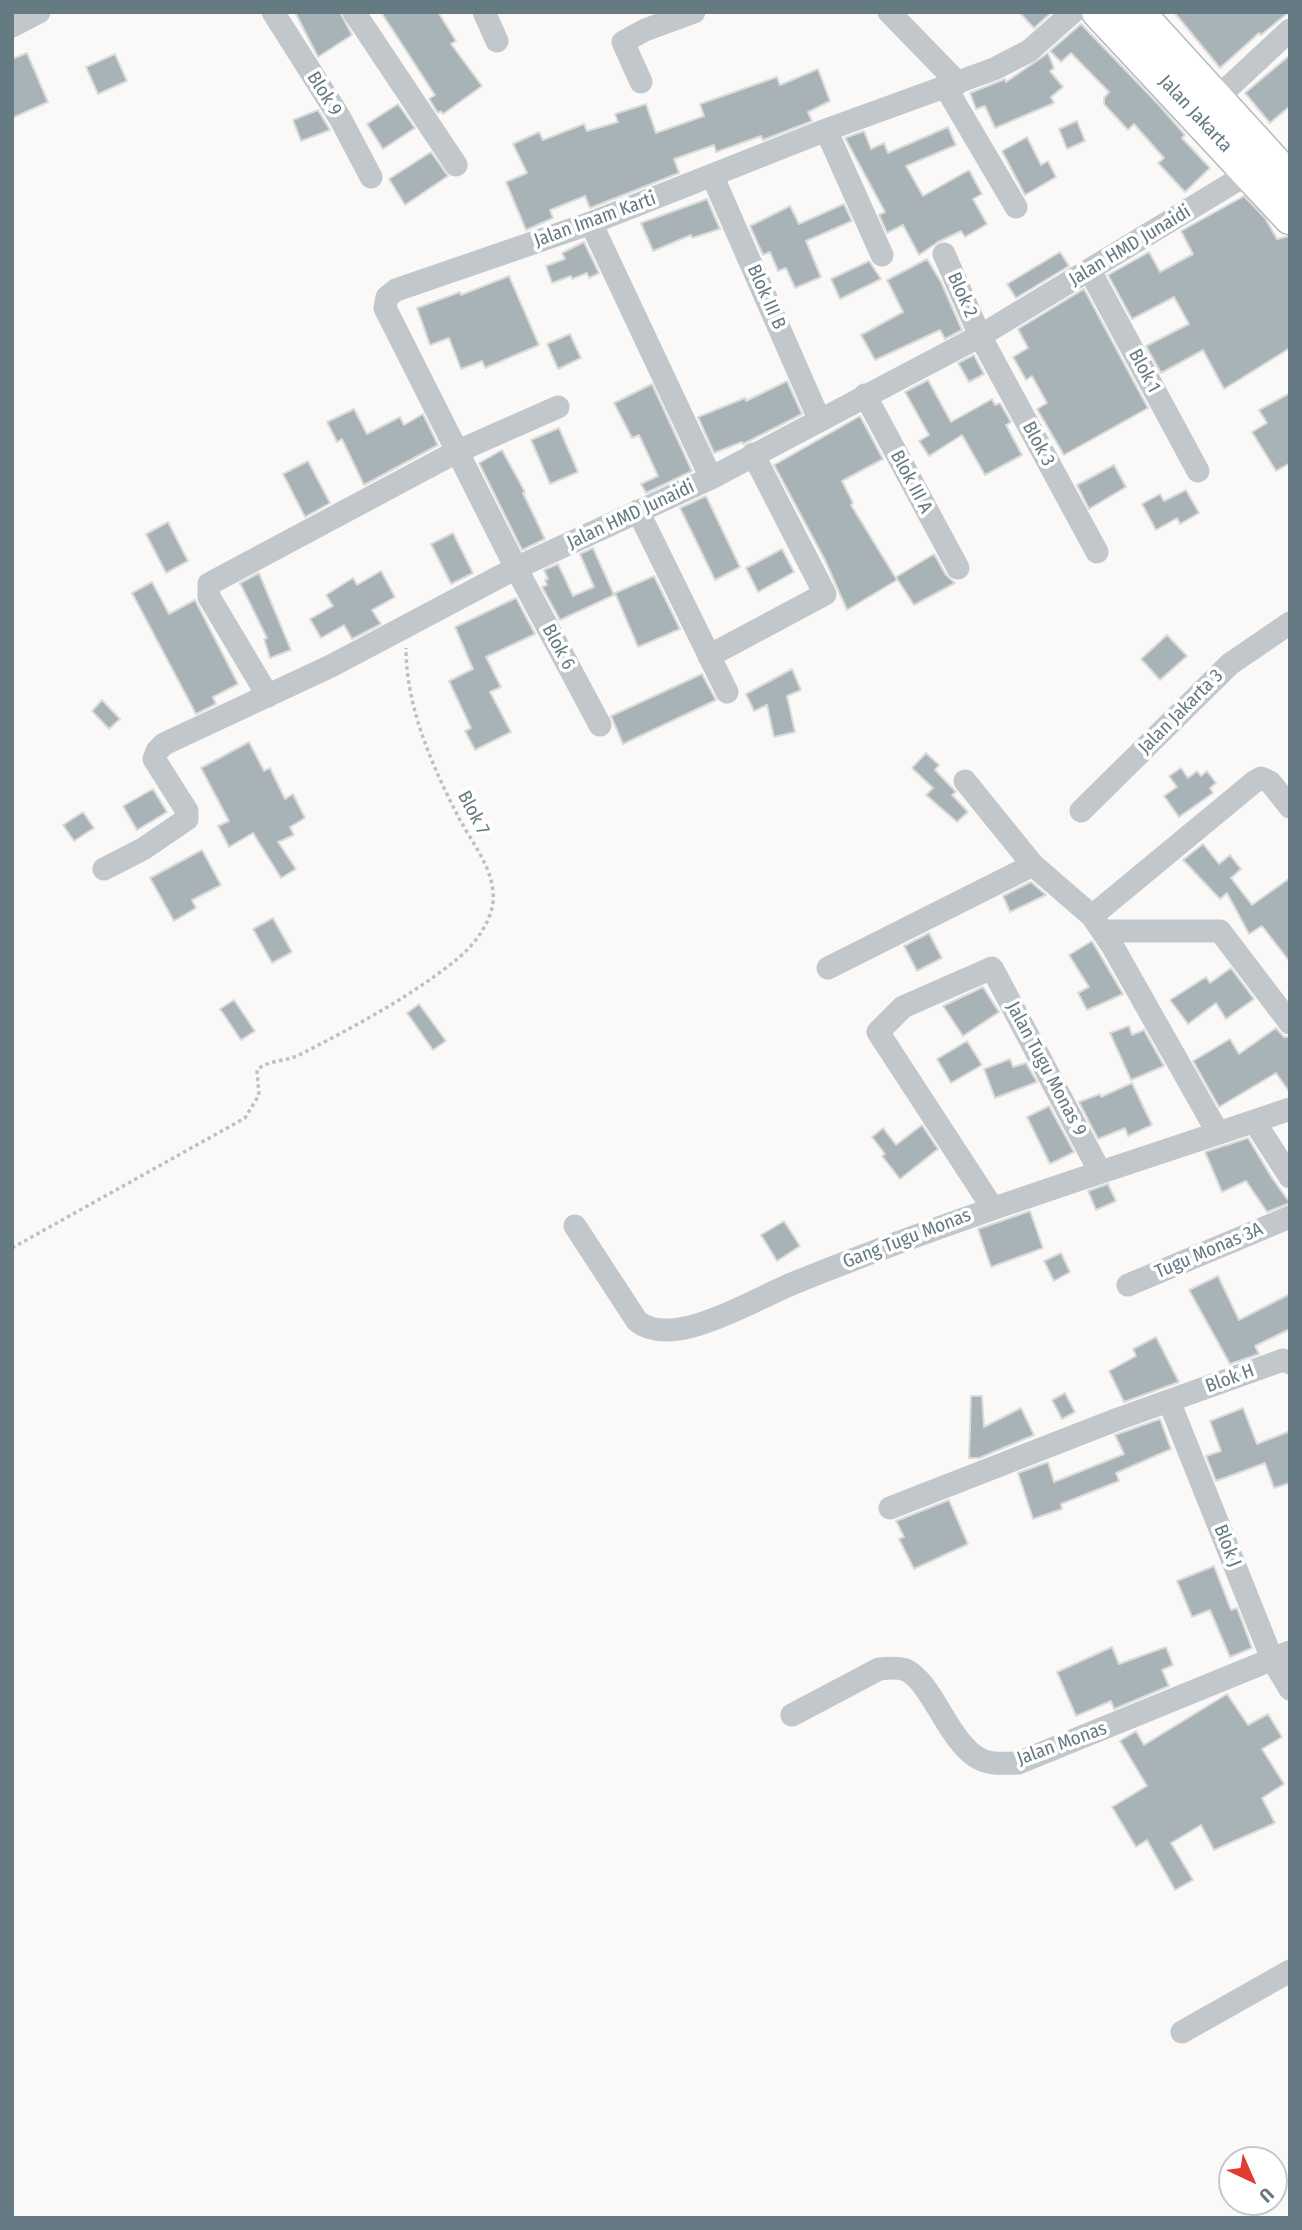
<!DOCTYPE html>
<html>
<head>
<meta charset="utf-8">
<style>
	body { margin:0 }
	#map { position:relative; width:1302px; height:2230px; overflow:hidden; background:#faf9f8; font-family:"Fira Sans Condensed",sans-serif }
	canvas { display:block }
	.frame { position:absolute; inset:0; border:14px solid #657a82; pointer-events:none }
	.north { position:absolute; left:1218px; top:2146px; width:70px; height:70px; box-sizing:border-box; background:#fff; border:2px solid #c1cacd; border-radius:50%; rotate:136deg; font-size:19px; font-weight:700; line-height:28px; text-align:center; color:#657a82 }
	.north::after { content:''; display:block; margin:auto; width:24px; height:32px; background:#e23b2f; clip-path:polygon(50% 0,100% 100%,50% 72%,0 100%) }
</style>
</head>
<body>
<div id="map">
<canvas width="1302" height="2230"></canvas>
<div class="frame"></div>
<div class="north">U</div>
</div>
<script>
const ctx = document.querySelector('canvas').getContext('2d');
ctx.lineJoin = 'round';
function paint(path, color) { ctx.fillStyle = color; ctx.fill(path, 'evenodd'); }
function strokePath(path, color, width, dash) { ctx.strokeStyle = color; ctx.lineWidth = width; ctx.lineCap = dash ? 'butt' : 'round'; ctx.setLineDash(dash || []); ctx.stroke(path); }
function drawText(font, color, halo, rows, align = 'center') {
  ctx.font = font + ' "Fira Sans Condensed",sans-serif'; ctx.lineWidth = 7; ctx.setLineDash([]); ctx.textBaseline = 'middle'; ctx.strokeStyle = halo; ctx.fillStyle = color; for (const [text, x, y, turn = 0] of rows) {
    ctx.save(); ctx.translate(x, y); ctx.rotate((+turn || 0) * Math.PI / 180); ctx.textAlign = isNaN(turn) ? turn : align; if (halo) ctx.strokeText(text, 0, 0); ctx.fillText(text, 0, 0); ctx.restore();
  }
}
const building = new Path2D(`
	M295 12H340L352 35 318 57Z
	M381 12H438L456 41 451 44 482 86 443 114 441 111 438 113 429 99 435 95Z
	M1019 12H1052L1034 28Z
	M1174 12H1289L1261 35 1259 33 1220 68Z
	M1081 24 1159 105 1185 135 1182 138 1210 168 1185 192 1158 163 1164 158 1134 124 1128 130 1104 104V98L1109 92 1071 53 1061 62 1050 51Z
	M27 53 48 102 12 118V59Z
	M1048 53 1054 68 1050 71 1063 87 1051 97 1054 103 995 128 985 106 976 109 970 93 1005 79 1006 82Z
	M115 54 127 81 98 94 86 67Z
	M1290 55V106L1270 123 1245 93Z
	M818 69 830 101 808 112 812 121 763 140 761 136 716 152 714 145 674 159 679 173 590 208 585 196 550 210 553 218 526 230 506 182 527 173 513 144 539 132 543 140 584 124 587 131 618 122 615 114 646 104 656 133 704 116 700 104 777 77 780 85Z
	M398 104 415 128 383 149 367 124Z
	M318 110 330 130 301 141 293 120Z
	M1077 121 1085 141 1067 149 1059 129Z
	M948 127 956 145 906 166 923 196 969 170 982 194 973 199 987 224 965 237 961 231 938 242 919 255 903 225 887 233 879 215 885 212 845 138 864 131 871 149 884 143 888 153Z
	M1027 137 1041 165 1048 161 1056 177 1025 195 1002 151Z
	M431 152 448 176 405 205 389 179Z
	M1244 196 1265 218 1277 239 1290 236V348L1224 389 1203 350 1161 373 1146 346 1189 324 1174 297 1132 319 1108 275 1149 252 1160 272 1193 254 1181 231Z
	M707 199 720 229 692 238 691 235 653 251 641 223Z
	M844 204 852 221 806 241 821 277 795 288 786 268 778 271 770 252 763 255 750 226 790 206 799 224Z
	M584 242 599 273 589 278 587 273 572 279 571 276 552 283 546 266 565 259 562 253Z
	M1060 252 1069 266 1016 298 1007 284Z
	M927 259 941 282 962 330 945 339 940 330 875 360 861 335 903 312 887 280Z
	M869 261 881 279 840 299 831 279Z
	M509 276 539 345 485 368 482 361 461 369 449 338 430 345 417 308 460 292 461 295Z
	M1084 289 1148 408 1064 455 1037 409 1047 403 1032 376 1026 380 1013 357 1028 348 1018 329Z
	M570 334 581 358 558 369 547 344Z
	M974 355 984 374 969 382 958 363Z
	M928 380 951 422 992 399 995 405 1000 403 1011 422 1006 425 1022 455 985 475 962 435 929 456 919 441 929 435 905 392Z
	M787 381 802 414 743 444 742 442 714 453 698 417 745 398 746 401Z
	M652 384 692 471 646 493 641 484 658 476 639 435 632 438 614 403Z
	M1290 393V463L1276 471 1252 432 1267 423 1259 410Z
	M354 409 367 434 400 417 404 425 423 414 438 445 364 485 342 439 337 442 327 422Z
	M860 416 883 459 842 481 853 503 851 505 897 580 847 610 825 560 774 465Z
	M559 428 578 472 550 484 531 440Z
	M502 450 525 492 523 493 545 539 522 550 479 463Z
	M308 461 330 503 305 517 283 474Z
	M1114 465 1126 487 1089 509 1077 485Z
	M1186 490 1199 513 1180 524 1177 518 1156 530 1142 504 1160 494 1164 501Z
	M706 496 740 567 715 580 680 508Z
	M168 522 188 561 166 573 146 534Z
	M453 533 473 573 451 584 431 544Z
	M593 548 614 595 560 620 542 587 547 585 545 580 548 579 544 570 558 564 573 596 594 587 580 554Z
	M782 549 794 572 758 592 746 568Z
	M934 554 946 575 955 583 914 605 896 577Z
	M381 571 395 597 372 610 381 624 352 639 344 625 321 638 310 619 333 606 326 595 353 578 357 585Z
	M259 573 291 650 270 658 264 639 267 638 240 583Z
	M654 576 680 629 638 647 615 593Z
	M152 582 169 614 195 600 238 684 213 697 216 704 196 714 132 593Z
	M516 598 535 634 486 657 501 687 490 692 511 732 475 750 465 731 471 728 449 681 473 669 455 627Z
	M1167 635 1187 656 1160 680 1141 659Z
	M792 669 801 690 787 696 795 732 774 737 767 705 754 711 746 694Z
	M702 674 716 700 623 744 611 716Z
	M102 700 120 719 109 729 92 711Z
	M249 742 264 771 270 768 285 799 293 794 305 818 290 827 294 835 278 842 296 869 281 878 253 833 229 847 218 826 229 821 201 768Z
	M926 753 939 765 935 770 956 792 952 795 968 812 957 822 926 795 933 788 912 768Z
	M1181 768 1188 778 1197 771 1201 776 1207 771 1216 783 1210 788 1213 793 1179 817 1164 796 1177 787 1169 776Z
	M153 789 167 812 137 830 123 806Z
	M83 812 94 828 74 841 63 825Z
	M1203 844 1219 864 1230 855 1241 869 1231 878 1252 905 1290 878V962L1262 926 1249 934 1227 893 1220 899 1183 860Z
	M202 850 221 885 192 900 196 908 174 921 150 878Z
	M1031 882 1046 895 1010 912 1003 896Z
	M273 918 292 952 272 963 253 929Z
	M929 933 942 958 917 971 904 946Z
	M1092 941 1123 994 1087 1010 1078 993 1089 987 1069 955Z
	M1231 968 1254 999 1226 1019 1216 1003 1188 1024 1170 1000 1206 977 1210 983Z
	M983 987 999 1012 963 1036 943 1006Z
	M234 1000 255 1031 241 1040 220 1009Z
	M419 1004 446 1041 433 1050 407 1013Z
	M1129 1026 1132 1035 1144 1030 1164 1066 1131 1080 1110 1033Z
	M1276 1028 1284 1037H1290V1093L1276 1073 1219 1107 1193 1061 1230 1039 1239 1054Z
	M967 1041 982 1065 951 1083 937 1059Z
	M1010 1059 1013 1067 1026 1063 1037 1082 995 1098 984 1069Z
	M1132 1083 1152 1125 1128 1136 1125 1128 1098 1139 1079 1102 1100 1094 1101 1097Z
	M1049 1106 1074 1152 1050 1164 1027 1117Z
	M922 1125 938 1149 900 1179 882 1156 885 1154 872 1137 883 1128 896 1145Z
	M1248 1138 1272 1178 1290 1203 1267 1212 1246 1181 1222 1192 1205 1152Z
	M1108 1184 1116 1201 1096 1210 1088 1191Z
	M1030 1211 1043 1248 991 1267 978 1229Z
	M784 1221 800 1246 777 1261 761 1235Z
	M1061 1253 1070 1272 1054 1281 1044 1261Z
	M1218 1276 1239 1320 1290 1294V1329L1255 1346 1259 1354 1230 1364 1189 1290Z
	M1156 1337 1179 1382 1124 1402 1109 1371 1136 1356 1133 1349Z
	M1065 1393 1075 1412 1062 1419 1052 1400Z
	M971 1396H982L984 1427 1021 1408 1034 1435 979 1458H969Z
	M1243 1408 1257 1444 1290 1431V1483L1274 1488 1265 1463 1216 1481 1206 1456 1221 1451 1210 1421Z
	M1160 1419 1171 1449 1116 1473 1119 1481 1061 1504 1062 1509 1033 1519 1018 1473 1048 1462 1054 1482 1124 1454 1115 1435Z
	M949 1500 968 1544 914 1569 899 1539 904 1537 896 1521Z
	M1214 1566 1231 1610 1237 1608 1252 1648 1230 1657 1210 1610 1192 1617 1177 1581Z
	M1112 1647 1119 1664 1166 1647 1173 1665 1162 1670 1169 1686 1114 1709 1111 1701 1076 1716 1057 1672Z
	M1227 1694 1248 1725 1268 1714 1282 1737 1262 1749 1284 1784 1262 1798 1275 1823 1214 1850 1201 1825 1171 1843 1193 1880 1175 1890 1147 1840 1136 1847 1112 1807 1147 1786 1120 1741 1136 1731 1144 1745Z`);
paint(building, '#a8b3b7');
strokePath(building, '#dcdbda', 2);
const secondary = new Path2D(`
	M1098 12 1290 218
	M1138 12 1290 179`);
strokePath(secondary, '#b1babd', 35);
strokePath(new Path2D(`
	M12 1248 245 1118 259 1095 257 1070C269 1059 287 1062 301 1054 354 1027 410 997 456 960 475 945 496 917 493 892 491 866 472 842 460 820 433 768 406 708 406 648`), '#bbc0c2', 3.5, [3.5, 3.5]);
strokePath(new Path2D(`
	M273 12 340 118 371 177
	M354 12 456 165
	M484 12 497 41
	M889 12 958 83
	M12 26 39 12
	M641 82 623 42 645 30 694 12
	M946 88 1016 207
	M1216 99 1290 30
	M826 130 882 255
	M712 175 819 419
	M591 223 711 478
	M944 254 980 336 1097 552
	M1090 271 1198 471
	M865 395 958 568
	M638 511 727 692
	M709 656 825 594 753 454
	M268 696 209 597V584L456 452 558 407
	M600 725 516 568 385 308 387 297 396 290 591 223 826 130 994 69 1029 51 1073 12
	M965 781 1033 865 1092 916 1113 947 1218 1133
	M1081 811 1230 664 1290 623
	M104 869 143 849 187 819V811L154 759 157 751 164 744 331 666 516 568 711 478 980 336 1249 173
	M1092 916 1254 782 1261 778 1270 782 1290 807
	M1102 931H1220L1290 1023
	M828 968 1033 865
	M1254 1121 1290 1177
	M992 1207 878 1032 903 1007 992 968 1099 1170
	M575 1226 637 1321C673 1351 756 1298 794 1283 958 1216 1123 1166 1290 1109
	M1128 1285 1290 1217
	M1169 1401 1272 1659 1290 1689
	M890 1508 1118 1419 1283 1360 1290 1363
	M792 1715 879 1669C888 1668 898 1667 906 1670 933 1683 949 1744 980 1759 991 1765 1005 1763 1018 1763L1290 1652
	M1182 2032 1290 1971`), '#c1c7ca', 23);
strokePath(secondary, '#fff', 32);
drawText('19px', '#657a82', '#fff', [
	["Blok 9",324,94,58],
	["Jalan Jakarta",1195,114,47],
	["Jalan Imam Karti",595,220,-20],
	["Jalan HMD Junaidi",1130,246,-31],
	["Blok 2",962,295,66],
	["Blok III B",766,297,66],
	["Blok 1",1144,371,62],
	["Blok 3",1038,444,62],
	["Blok III A",911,482,62],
	["Jalan HMD Junaidi",631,515,-25],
	["Blok 6",558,647,62],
	["Jalan Jakarta 3",1181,712,-45],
	["Blok 7",473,813,62],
	["Jalan Tugu Monas 9",1046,1069,62],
	["Gang Tugu Monas",907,1239,-21],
	["Tugu Monas 3A",1209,1251,-23],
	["Blok H",1230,1379,-20],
	["Blok J",1227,1546,68],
	["Jalan Monas",1062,1744,-20]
]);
</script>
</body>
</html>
